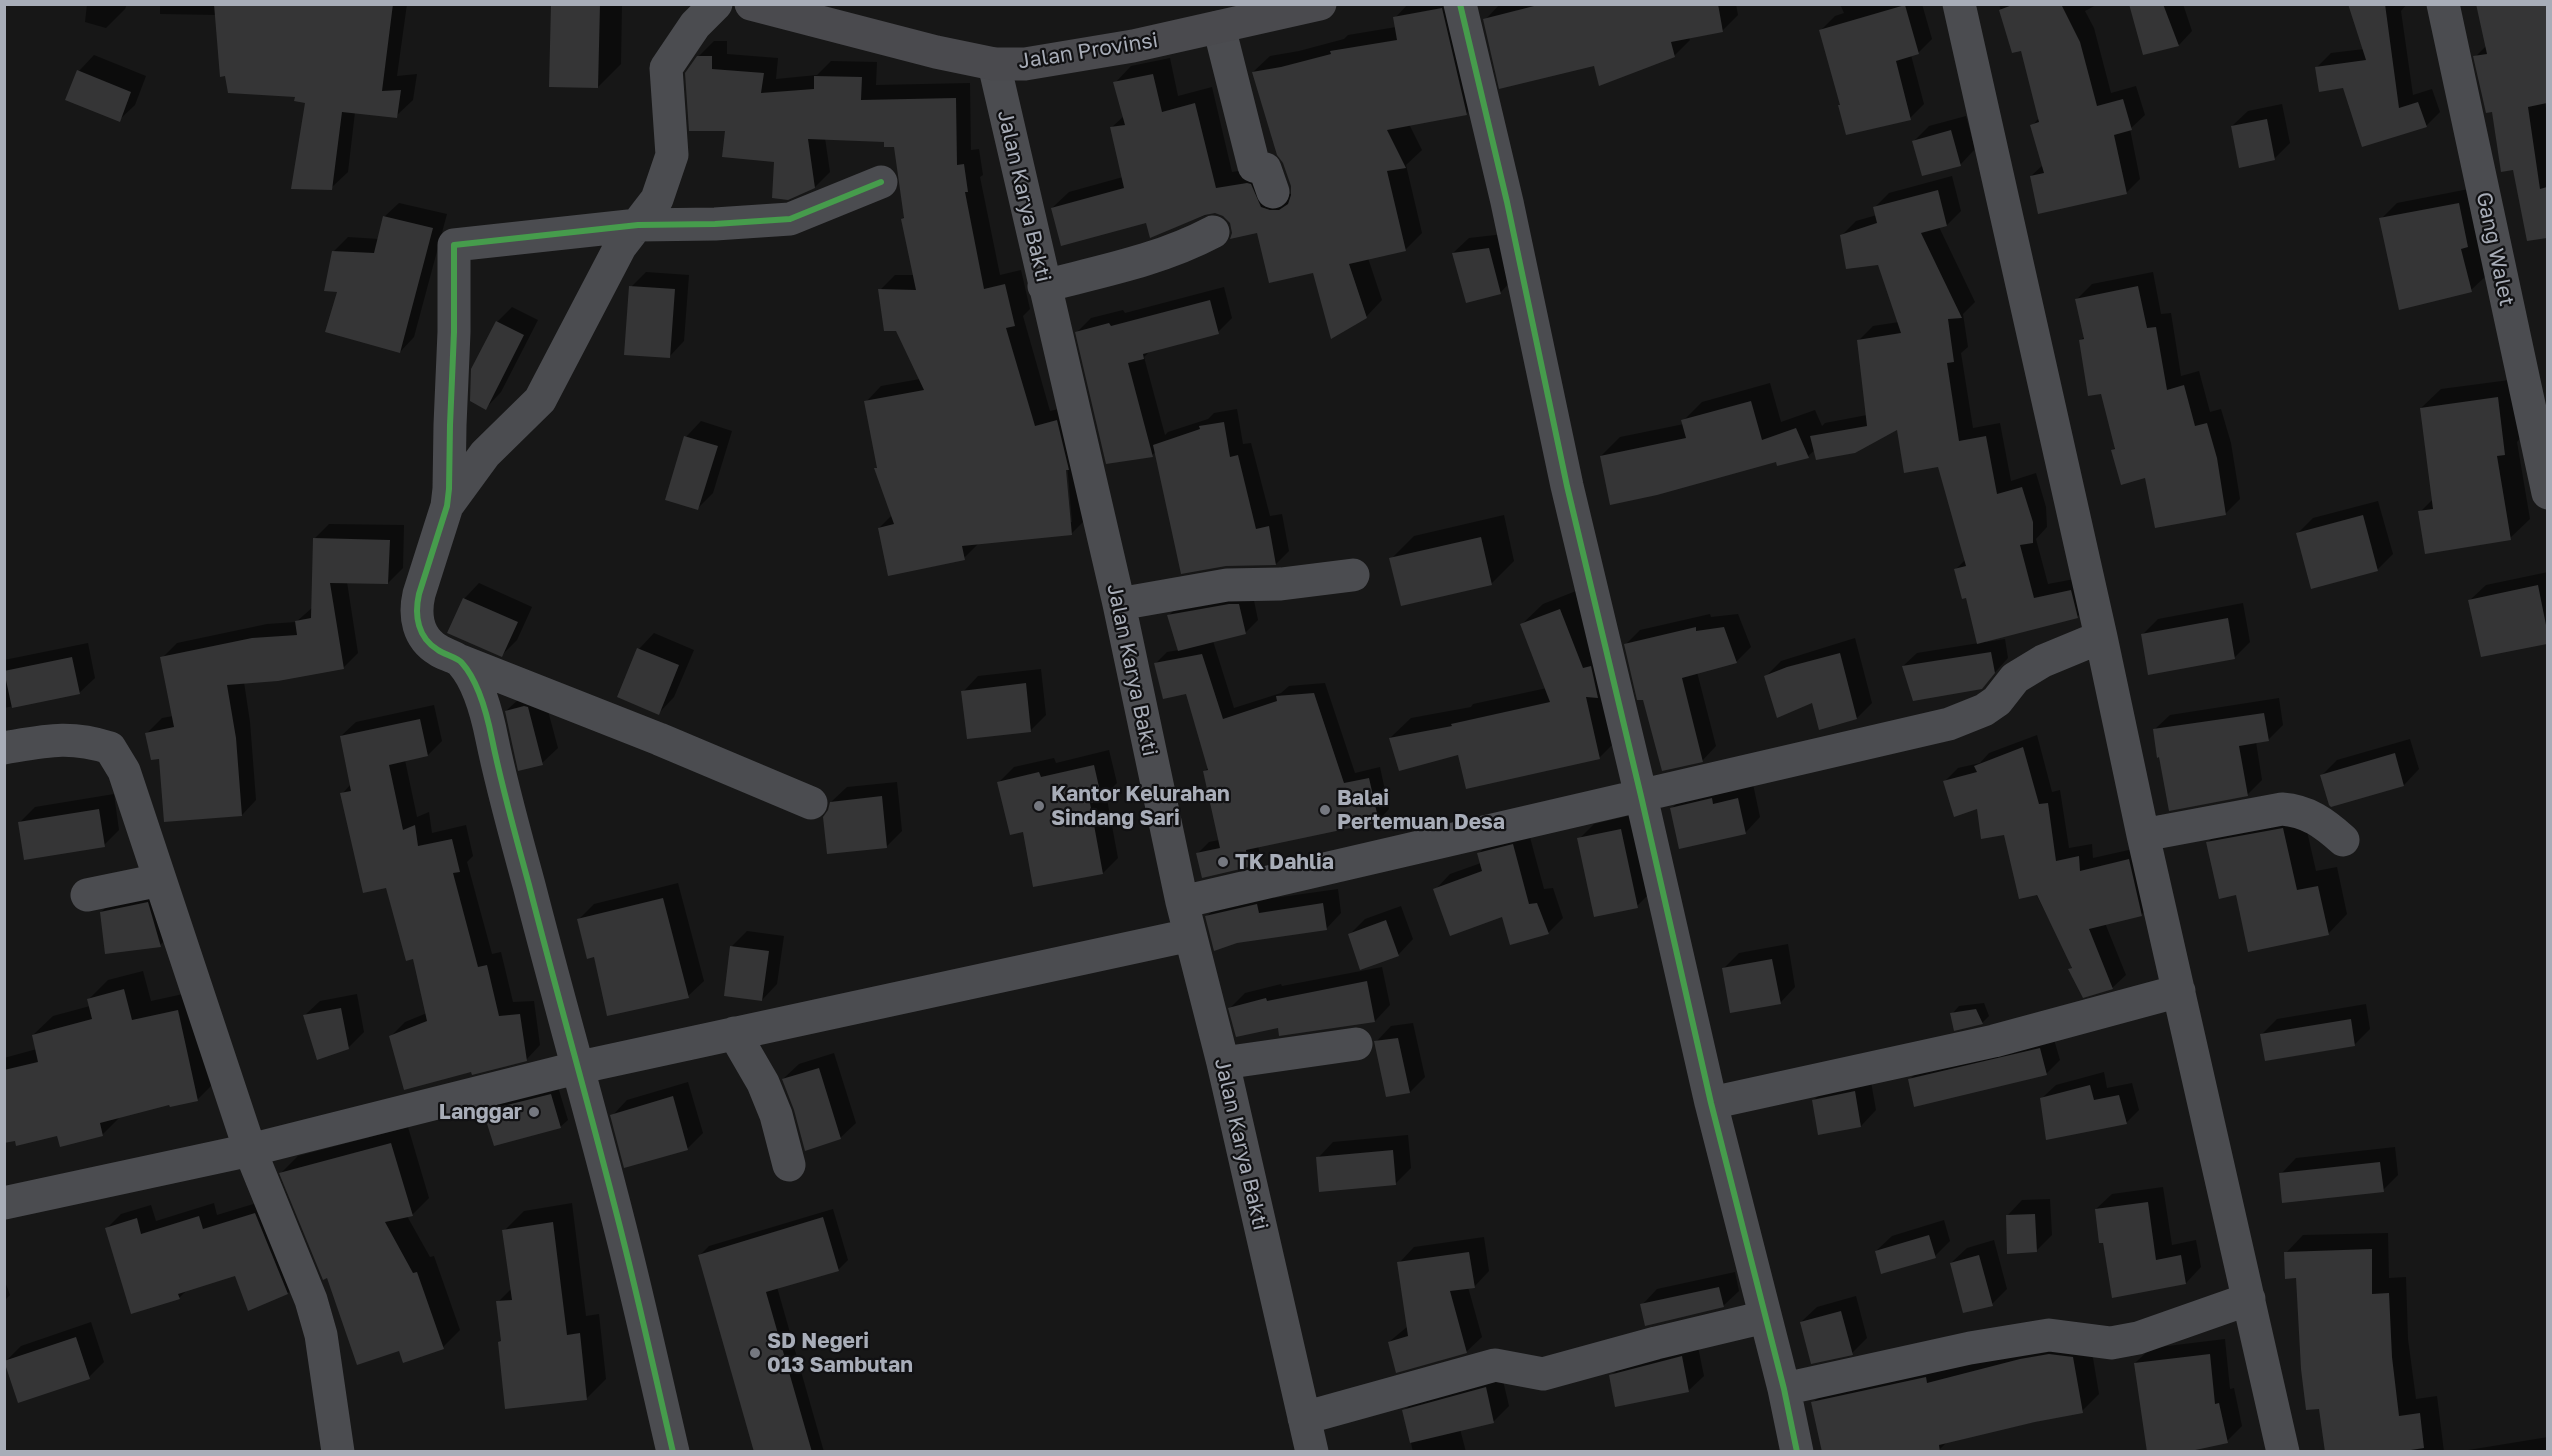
<!DOCTYPE html>
<html>
<head>
<meta charset="utf-8">
<style>
	body { margin:0 }
	#map { position:relative; width:2552px; height:1456px; overflow:hidden; background:#171717; font-family:"Golos Text",sans-serif }
	canvas { display:block }
	.frame { position:absolute; inset:0; border:6px solid #a8adb8; pointer-events:none }
</style>
</head>
<body>
<div id="map">
<canvas width="2552" height="1456"></canvas>
<div class="frame"></div>
</div>
<script>
const ctx = document.querySelector('canvas').getContext('2d');
ctx.lineJoin = 'round';
function paint(path, color) { ctx.fillStyle = color; ctx.fill(path, 'evenodd'); }
function strokePath(path, color, width, dash) { ctx.strokeStyle = color; ctx.lineWidth = width; ctx.lineCap = dash ? 'butt' : 'round'; ctx.setLineDash(dash || []); ctx.stroke(path); }
function drawText(font, color, halo, rows, align = 'center') {
  ctx.font = font + ' "Golos Text",sans-serif'; ctx.lineWidth = 4.5; ctx.setLineDash([]); ctx.textBaseline = 'middle'; ctx.strokeStyle = halo; ctx.fillStyle = color; for (const [text, x, y, turn = 0] of rows) {
    ctx.save(); ctx.translate(x, y); ctx.rotate((+turn || 0) * Math.PI / 180); ctx.textAlign = isNaN(turn) ? turn : align; if (halo) ctx.strokeText(text, 0, 0); ctx.fillText(text, 0, 0); ctx.restore();
  }
}
paint(new Path2D(`
	M87 4H127L125 9 106 28 85 22Z
	M160 4H407L397 76 417 74 413 100 396 116 355 112 348 172 331 188 306 102 296 96 217 15 160 14Z
	M552 4H622L621 64 598 87Z
	M1408 4H1461L1483 97 1466 114 1409 124 1422 150 1406 165 1422 233 1405 250 1368 258 1382 300 1366 317 1314 271 1258 231 1233 233 1231 223 1224 215 1214 212 1151 236 1148 221 1052 208 1069 192 1123 177 1112 127 1124 116 1115 83 1131 66 1170 58 1178 96 1212 87 1232 172 1264 167 1287 194H1293L1292 186 1253 72 1270 56 1299 51 1344 39 1348 35 1396 27 1395 18Z
	M1500 4H1736L1738 15 1722 31 1689 37 1690 40 1674 56 1595 64 1485 20Z
	M1840 4H1922L1932 39 1918 53 1911 55 1924 104 1910 118 1841 104 1821 30 1835 16 1844 13Z
	M1999 4H2098L2085 11 2094 28 2111 93 2136 86 2145 115 2130 129 2140 179 2126 193 2031 176 2043 165 2032 126 2039 118 2022 50 2013 52Z
	M2131 4H2183L2192 31 2179 45Z
	M2350 4H2407L2401 11 2413 95 2432 89 2440 112 2426 126 2344 87 2317 67 2331 53 2364 49Z
	M2477 4H2548V102H2545L2548 120 2547 236 2528 240 2514 168 2475 57 2487 45Z
	M714 41H727V54L778 58 776 79 817 75 831 61 877 62 876 85 970 83 971 150 979 149 983 175 980 177 1000 275 1021 270 1030 309 1023 316 1050 411 1072 406 1086 519 1071 534 979 543 964 558 879 528 892 515 876 468 879 466 866 402 881 386 920 379 880 290 895 275H914L902 219 905 216 896 145 886 140 825 138 830 172 815 187 727 129 698 57ZM1064 463H1067L1072 522H1069Z
	M94 55 146 76 135 105 119 120 79 71Z
	M2282 104 2290 143 2274 159 2232 126 2248 111Z
	M1966 116 1975 149 1960 165 1914 141 1929 126Z
	M1952 176 1961 211 1947 225 1939 227 1975 302 1963 314 1968 347 1961 353 1973 428 2000 423 2011 481 2036 473 2046 507 2047 527 2036 539 2048 584 2085 577 2091 603 2077 617 1985 640 1986 642 2005 639 2008 658 1981 688 1903 666 1917 653 1979 643 1967 596 1955 570 1965 560 1939 465 1898 428 1815 450 1808 456 1778 464 1777 460 1601 456 1620 437 1684 424 1683 421 1702 402 1770 383 1781 422 1815 410 1822 426 1825 423 1867 415 1859 340 1873 326 1899 322 1879 263 1842 235 1856 221 1877 215 1875 207 1889 193Z
	M2474 188 2487 275 2471 290 2381 219 2397 203Z
	M399 203 447 214 414 337 400 352 339 290 333 252 348 237 379 239 384 217Z
	M1504 234 1515 277 1500 293 1453 253 1469 238Z
	M646 272 689 275 684 341 669 357 631 287Z
	M2153 272 2161 314 2171 313 2181 376 2199 371 2210 412 2221 409 2231 443 2240 499 2225 514 2146 476 2113 450 2116 446 2102 392 2080 341 2084 337 2077 299 2092 284Z
	M1224 287 1232 318 1218 332 1150 351 1144 357 1165 435 1168 432 1208 419 1214 413 1237 409 1243 444 1251 443 1270 516 1282 514 1289 551 1276 564 1226 565 1156 452 1152 455 1077 332 1091 318 1123 310 1125 313Z
	M512 307 538 320 501 392 486 408 497 322Z
	M2517 379 2524 434 2517 442 2530 519 2510 538 2420 512 2434 498 2421 408 2441 389Z
	M701 421 732 431 713 493 698 508 686 437Z
	M2378 501 2393 554 2377 570 2297 534 2313 518Z
	M1504 515 1514 561 1491 584 1391 559 1414 536Z
	M329 524 404 525 403 568 388 583 347 582 358 653 343 668 244 682 250 722 256 800 242 815 161 757 147 733 162 718 173 716 162 658 177 643 267 624 296 622 313 607 314 539Z
	M2548 572V642L2482 656 2470 600 2486 585Z
	M479 583 532 607 517 640 502 655 464 599Z
	M1581 589 1620 737 1600 757 1459 754 1390 738 1411 718 1471 707 1473 704 1547 688 1522 624 1543 604Z
	M1252 591 1258 620 1245 633 1213 641 1234 708 1281 693 1289 686 1325 683 1355 773 1380 767 1389 809 1378 821 1258 846 1260 854 1248 866 1198 853 1209 842 1219 840 1204 772 1208 768 1187 692 1156 663 1167 652 1179 650 1169 615 1182 602Z
	M2243 603 2250 642 2235 657 2143 634 2158 619Z
	M1710 614 1711 617 1738 614 1751 647 1737 661 1697 672 1716 746 1702 761 1645 698 1626 644 1640 630Z
	M654 633 694 650 674 697 659 713 639 649Z
	M1855 638 1872 703 1857 718 1813 701 1766 676 1781 661Z
	M88 643 95 678 79 693 4 708V660Z
	M1041 669 1046 715 1030 731 963 692 978 676Z
	M543 692 558 748 542 763 506 711 522 696Z
	M2279 698 2283 725 2268 740 2256 742 2262 780 2247 795 2154 730 2170 715Z
	M434 705 442 741 428 755 405 760 417 817 429 812 432 833 466 825 473 856 467 862 492 954 501 952 513 1002 534 1001 540 1045 526 1060 472 1070 390 1037 405 1022 427 1013 414 957 388 886 342 794 351 784 341 736 356 722Z
	M2037 735 2052 792 2060 790 2069 848 2092 844 2093 858 2142 847 2155 902 2141 915 2105 923 2126 975 2112 988 2070 969 2073 966 2005 834 1978 806 1945 781 1958 768 1980 763 1989 753Z
	M2410 739 2419 769 2404 785 2322 775 2337 760Z
	M1109 750 1117 783 1106 794 1118 858 1103 873 1024 830 999 782 1014 767 1054 758 1056 763Z
	M897 782 902 831 887 846 830 810 831 802 847 787Z
	M1753 784 1760 817 1745 833 1671 809 1687 793Z
	M114 794 119 830 104 845 20 822 35 807Z
	M2302 809 2316 871 2337 867 2347 914 2328 934 2237 894 2207 843 2227 823Z
	M1636 814 1652 891 1637 906 1579 839 1594 824Z
	M1528 830 1544 889 1553 888 1563 918 1548 933 1435 890 1450 874 1481 863 1479 853 1494 838Z
	M678 883 704 981 688 996 595 955 579 919 594 904Z
	M163 887 176 930 160 945 101 912 117 897Z
	M1272 889 1274 898 1338 889 1341 913 1326 929 1207 916 1222 901Z
	M1401 906 1413 939 1398 955 1350 934 1365 919Z
	M747 931 784 936 777 984 762 1000 732 946Z
	M1788 944 1795 987 1780 1003 1724 968 1739 953Z
	M1382 967 1390 1005 1375 1021 1279 1026 1230 1008 1245 993 1281 984 1282 986Z
	M143 971 151 1001 197 991 217 1080 197 1100 171 1103 121 1116 102 1135 58 1134 4 1142V1058L37 1049 33 1035 53 1016 90 1006 88 1000 108 980Z
	M357 994 364 1032 349 1047 304 1016 320 1001Z
	M1984 1003 1989 1016 1982 1023 1952 1014 1959 1006Z
	M2366 1004 2370 1029 2354 1045 2262 1034 2277 1019Z
	M1413 1023 1425 1077 1410 1092 1376 1042 1391 1026Z
	M2053 1036 2060 1060 2047 1073 1915 1105 1910 1079 1923 1066Z
	M834 1053 856 1123 840 1138 796 1110 783 1079 799 1064Z
	M2104 1072 2107 1088 2132 1083 2139 1110 2126 1123 2042 1098 2056 1085Z
	M1870 1076 1876 1110 1861 1126 1813 1101 1829 1085Z
	M688 1082 703 1133 688 1148 625 1166 612 1116 627 1100Z
	M558 1087 568 1120 560 1127 484 1111 492 1104Z
	M408 1127 429 1198 412 1215 407 1216 430 1257 434 1256 460 1330 443 1347 400 1349 327 1276 281 1173 298 1156Z
	M1408 1135 1411 1168 1396 1183 1318 1158 1333 1142Z
	M2395 1147 2398 1175 2383 1190 2281 1174 2296 1158Z
	M2163 1187 2172 1245 2196 1240 2201 1267 2186 1283 2113 1296 2096 1209 2112 1194Z
	M270 1199 302 1278 288 1293 236 1274 188 1289 179 1298 107 1228 121 1214 151 1205 156 1221 214 1203 217 1215Z
	M2050 1199 2052 1235 2036 1251 2007 1216 2022 1200Z
	M572 1203 586 1316 599 1314 606 1379 586 1399 500 1342 503 1339 498 1302 512 1288 504 1231 524 1211Z
	M833 1209 848 1260 838 1270 777 1287 824 1452H755L700 1255 709 1246Z
	M1944 1220 1950 1241 1935 1256 1876 1251 1892 1236Z
	M2388 1233 2389 1278 2406 1277 2408 1339 2416 1399 2437 1396 2444 1452H2327L2297 1277 2286 1253 2303 1235Z
	M1484 1237 1489 1271 1474 1287H1468L1482 1337 1466 1352 1389 1342 1408 1326 1399 1263 1414 1247Z
	M1994 1240 2007 1289 1992 1304 1951 1263 1967 1248Z
	M1735 1272 1739 1291 1723 1306 1642 1305 1657 1289Z
	M4 1279 10 1295 4 1301Z
	M1856 1296 1867 1338 1852 1353 1801 1322 1817 1307Z
	M91 1322 104 1362 89 1377 5 1362 21 1346Z
	M2225 1339 2230 1389 2234 1388 2242 1426 2227 1441 2148 1452 2135 1363 2151 1348Z
	M2090 1340 2099 1394 2082 1411 1947 1442 1939 1450 1813 1403 1830 1385Z
	M1697 1342 1704 1376 1688 1391 1611 1376 1626 1360Z
	M1501 1372 1509 1406 1494 1421 1460 1429 1466 1452H1413L1404 1411 1419 1395Z
	M2548 1437V1452H2456Z`), '#0007');
paint(new Path2D(`
	M214 4H393L382 91 401 90 397 118 342 112 332 190 291 189 305 103 294 101 295 97 228 93 225 76 220 77Z
	M551 4H600L598 88 549 87Z
	M1542 4H1718L1723 32 1671 42 1675 57 1599 86 1594 66 1499 89 1483 19Z
	M2015 4H2061L2080 42 2097 106 2123 99 2132 130 2114 135 2127 194 2038 214 2030 176 2044 173 2030 125 2039 122 2021 51 2012 53 1999 10Z
	M2129 4H2163L2179 46 2143 55Z
	M2348 4H2385L2399 108 2418 102 2427 127 2362 147 2343 88 2319 92 2315 67 2366 60Z
	M2476 4H2547V103L2528 107 2540 189 2547 187V223L2546 224 2547 238 2527 241 2513 170 2501 172 2492 112 2486 113 2473 56 2487 54Z
	M1905 5 1919 54 1896 61 1911 120 1846 135 1838 105H1840L1819 30Z
	M1442 8 1467 115 1387 130 1406 168 1387 171 1406 251 1349 264 1367 318 1331 339 1313 273 1269 283 1257 233 1230 239 1232 233 1230 223 1223 216 1215 213 1205 215 1150 238 1146 223 1061 246 1051 208 1124 188 1110 127 1125 125 1113 82 1153 74 1162 112 1195 103 1216 188 1247 183 1251 184 1261 207 1270 210H1279L1288 204 1291 195V186L1283 163 1277 155 1252 72 1281 67 1331 54 1330 51 1397 40 1393 17Z
	M697 56H712V69L764 73 761 93 814 89V76L862 77 861 100 956 98 957 165 964 164 968 192H965L984 289 1005 284 1015 326 1006 328 1035 426 1057 420 1069 470H1066L1072 535 962 546 965 560 888 576 878 528 894 524 874 468H877L864 401 924 390 896 331H884L878 289 916 290 901 219 904 218 894 147H884V142L808 139 815 188 788 200 772 198 774 162 722 157 725 131H689L685 73Z
	M77 70 131 92 120 122 65 100Z
	M2267 119 2275 160 2239 168 2231 126Z
	M1951 130 1961 166 1922 176 1912 141Z
	M1938 190 1947 226 1921 233 1962 318 1948 319 1954 362 1947 363 1959 441 1986 436 1997 494 2022 487 2033 522V543L2020 545 2034 598 2071 590 2078 618 1977 644 1966 598 1962 599 1954 569 1966 566 1938 467 1904 473 1897 430 1855 453 1816 460 1810 436 1867 426 1857 340 1901 333 1878 265 1846 269 1840 235 1877 223 1873 207Z
	M2459 203 2468 247 2461 249 2472 292 2399 310 2379 218Z
	M383 216 433 228 400 353 325 332 337 292 324 291 332 251 374 253Z
	M1489 248 1501 294 1466 303 1452 253Z
	M629 286 675 289 670 358 624 355Z
	M2138 286 2147 328 2156 327 2167 390 2184 385 2195 426 2207 423 2217 458 2226 515 2155 528 2145 478 2121 485 2111 450 2115 449 2101 394 2088 396 2079 340 2084 339 2075 299Z
	M1210 300 1219 334 1143 354 1144 359 1128 363 1153 457 1106 464 1075 332 1109 323 1111 326Z
	M496 321 524 335 486 410 470 401 471 369Z
	M2498 397 2505 455 2497 456 2511 540 2425 554 2418 511 2433 509 2420 408Z
	M1751 401 1762 440 1796 428 1809 458 1777 466 1776 462 1657 495 1610 505 1600 456 1686 438 1681 420Z
	M1224 422 1230 457 1238 455 1256 529 1269 526 1276 565 1226 566 1181 574 1153 445 1200 429 1199 426Z
	M684 436 718 446 698 510 665 500Z
	M2363 515 2378 571 2311 589 2296 533Z
	M1481 537 1492 585 1401 606 1389 558Z
	M313 538 390 540 388 584 330 583 344 669 278 681 227 685 236 738 242 816 164 822 159 759 151 760 145 733 174 727 160 657 252 638 297 635 295 621 311 618Z
	M2538 585 2547 630V644L2481 657 2468 600Z
	M463 598 518 622 502 657 447 633Z
	M1229 604H1239L1246 634 1178 651 1167 615Z
	M1560 609 1583 668 1591 666 1598 698 1586 697 1600 759 1466 789 1458 755 1399 771 1389 738 1452 726 1451 724 1550 702 1520 624Z
	M2228 618 2235 659 2148 675 2141 634Z
	M1696 627V631L1724 627 1737 663 1682 678 1703 762 1662 771 1643 700H1637L1624 644Z
	M637 648 679 665 659 715 617 697Z
	M1991 652 1995 673 1982 689 1913 701 1902 666Z
	M1840 653 1857 719 1819 730 1812 703 1777 718 1764 676 1787 667Z
	M1202 654 1223 719 1277 701 1276 696 1314 693 1344 783 1369 778 1379 822 1246 850 1249 867 1202 878 1196 853 1220 848 1203 771 1208 770 1186 694 1163 699 1154 663Z
	M72 657 80 694 12 708 4 671Z
	M1026 683 1031 732 967 739 961 691Z
	M524 706 528 707 543 765 518 771 505 711Z
	M2264 713 2269 741 2239 746 2248 796 2169 811 2159 757 2157 758 2153 729Z
	M420 719 428 756 389 765 403 830 415 825 418 846 452 839 460 872 453 873 478 967 487 965 499 1016 520 1014 527 1061 472 1075 471 1072 404 1090 389 1036 427 1021 413 959 406 961 386 888 363 893 340 793 351 791 340 736Z
	M2023 747 2039 804 2048 803 2056 861 2079 856 2080 871 2129 859 2142 916 2089 929 2113 989 2083 998 2068 969 2072 968 2037 895 2019 899 2004 835 1981 839 1977 809 1954 817 1943 781 1977 772 1974 766Z
	M2395 753 2404 786 2331 807 2329 805 2320 775Z
	M1094 765 1102 800 1090 803 1103 874 1033 887 1023 832 1010 835 997 782 1039 772 1041 777Z
	M882 796 887 848 827 854 823 817 828 810 830 802Z
	M1712 798 1713 804 1738 798 1746 834 1679 849 1670 808Z
	M99 809 105 847 24 860 18 822Z
	M2283 828 2297 890 2318 886 2329 935 2248 952 2236 895 2219 899 2206 842Z
	M1621 829 1638 908 1594 917 1577 838Z
	M1513 844 1529 904 1537 903 1549 934 1510 945 1502 917 1450 936 1433 889 1482 871 1477 853Z
	M663 898 689 998 607 1016 594 957 587 959 577 919Z
	M148 902 161 947 105 954 100 912Z
	M1323 903 1327 930 1237 943 1214 951 1205 916 1257 904 1259 913Z
	M1386 920 1399 956 1360 970 1348 934Z
	M730 946 769 951 762 1001 724 996Z
	M1772 959 1781 1004 1730 1013 1722 968Z
	M1367 981 1375 1022 1279 1036 1278 1028 1236 1037 1228 1008 1266 998 1267 1001Z
	M124 989 132 1020 178 1010 198 1101 170 1107 169 1105 100 1123 103 1136 60 1147 57 1136 16 1146 15 1141 4 1143V1070L38 1062 32 1035 92 1019 87 999Z
	M341 1008 349 1049 317 1060 303 1015Z
	M1976 1009 1983 1024 1954 1031 1950 1013Z
	M2351 1019 2355 1046 2265 1061 2260 1034Z
	M1398 1038 1410 1093 1386 1097 1374 1041Z
	M2040 1048 2047 1075 1914 1107 1908 1079Z
	M819 1068 841 1139 805 1151 794 1110 782 1079Z
	M2090 1085 2094 1100 2119 1095 2127 1124 2046 1140 2040 1098Z
	M1855 1091 1861 1127 1818 1135 1812 1100Z
	M551 1094 561 1128 494 1146 483 1111Z
	M673 1096 688 1150 624 1168 610 1115Z
	M391 1143 413 1216 385 1222 413 1273 417 1272 444 1349 403 1363 399 1351 357 1365 327 1278 323 1280 279 1173Z
	M1393 1150 1396 1185 1319 1192 1316 1157Z
	M2380 1162 2384 1192 2282 1203 2279 1173Z
	M2148 1202 2156 1260 2181 1255 2186 1284 2112 1298 2103 1243H2099L2095 1209Z
	M255 1213 288 1294 248 1311 235 1276 178 1294 180 1299 131 1314 105 1228 137 1218 141 1234 199 1216 203 1229Z
	M2035 1214 2037 1252 2007 1254 2006 1215Z
	M823 1217 839 1271 766 1292 812 1452H754L698 1255Z
	M553 1222 567 1335 580 1333 587 1400 505 1409 498 1342 501 1341 496 1301 512 1300 502 1230Z
	M1929 1235 1936 1258 1881 1274 1875 1251Z
	M2372 1249V1294L2389 1293 2392 1357 2399 1416 2420 1413 2424 1448 2398 1452H2325L2319 1409 2306 1410 2301 1369 2296 1278 2285 1279 2284 1252Z
	M1469 1252 1475 1288 1450 1291 1467 1353 1396 1373 1388 1342 1408 1336 1397 1262Z
	M1979 1255 1993 1306 1963 1313 1950 1263Z
	M1719 1287 1724 1307 1645 1326 1640 1304Z
	M1841 1311 1853 1355 1811 1364 1800 1322Z
	M76 1337 90 1379 18 1403 4 1361Z
	M2049 1354 2073 1357 2083 1413 2035 1422 1939 1445 1940 1452H1822L1811 1402 1926 1377 1927 1383 2020 1359Z
	M2210 1354 2215 1404 2219 1403 2228 1443 2186 1452H2147L2134 1363Z
	M1682 1356 1689 1392 1615 1407 1609 1375Z
	M1486 1387 1494 1423 1410 1443 1402 1410Z`), '#353536');
strokePath(new Path2D(`
	M1460 4 1507 202 1567 486 1641 796 1711 1103 1784 1389 1797 1452
	M1959 4 2101 637 2143 835 2283 1452
	M2443 4 2548 493
	M1219 27 1254 166 1265 169 1273 192
	M994 64 1119 604 1182 902 1223 1063 1312 1452
	M1044 286C1102 271 1160 260 1213 232
	M447 506 485 454 540 400 620 247 657 199 672 155 666 68 695 25 716 4
	M1119 604 1227 585 1281 584 1353 575
	M461 661 659 739 811 803
	M4 748C46 741 69 735 110 748L124 771 250 1150 311 1300 321 1335 338 1452
	M2143 835 2282 809C2308 811 2324 823 2343 840
	M87 895 160 880
	M1182 902 1949 724 1984 710 1997 701 2015 678 2043 661 2101 637
	M734 1033 763 1083 776 1115 789 1165
	M1223 1063 1356 1044
	M1711 1103 1994 1041 2179 991
	M4 1203 250 1150 576 1068 1190 935
	M1784 1389 1970 1348 2049 1335 2111 1343 2138 1338 2249 1299
	M1304 1418 1495 1365 1543 1374 1656 1343 1765 1317
	M673 1452C657 1383 642 1315 625 1247 595 1126 560 1006 529 885 516 837 502 788 492 739 487 714 479 682 462 663 457 657 445 655 438 650 418 638 414 616 419 594L447 506 449 489 450 425 454 332V245L638 225 715 224 790 219 881 182`), '#4b4c50', 33);
strokePath(new Path2D(`
	M751 4 936 52 994 64H1025L1133 46 1320 4`), '#4a4a4e', 33);
strokePath(new Path2D(`
	M1460 4 1507 202 1567 486 1641 796 1711 1103 1784 1389 1797 1452
	M673 1452C657 1383 642 1315 625 1247 595 1126 560 1006 529 885 516 837 502 788 492 739 487 714 479 682 462 663 457 657 445 655 438 650 418 638 414 616 419 594L447 506 449 489 450 425 454 332V245L638 225 715 224 790 219 881 182`), '#469c4c', 6);
for (const [x, y, r, color] of [
	[1039,806,6,"#757880"],
	[1325,810,6,"#757880"],
	[1223,862,6,"#757880"],
	[534,1112,6,"#757880"],
	[755,1353,6,"#757880"]
]) { const dot = new Path2D(); dot.arc(x, y, r, 0, 2 * Math.PI); ctx.fillStyle = color; ctx.fill(dot); strokePath(dot, '#111113', 2); }
drawText('21px', '#a8adb8', '#111113', [
	["Jalan Provinsi",1088,51,-9],
	["Jalan Karya Bakti",1024,196,77],
	["Gang Walet",2495,249,78],
	["Jalan Karya Bakti",1132,670,78],
	["Jalan Karya Bakti",1241,1144,77]
]);
drawText('bold 21px', '#a8adb8', '#111113', [
	["Kantor Kelurahan",1051,794],
	["Sindang Sari",1051,818],
	["Balai",1337,798],
	["Pertemuan Desa",1337,822],
	["TK Dahlia",1235,862],
	["Langgar",522,1112,"right"],
	["SD Negeri",767,1341],
	["013 Sambutan",767,1365]
], 'left');
</script>
</body>
</html>
